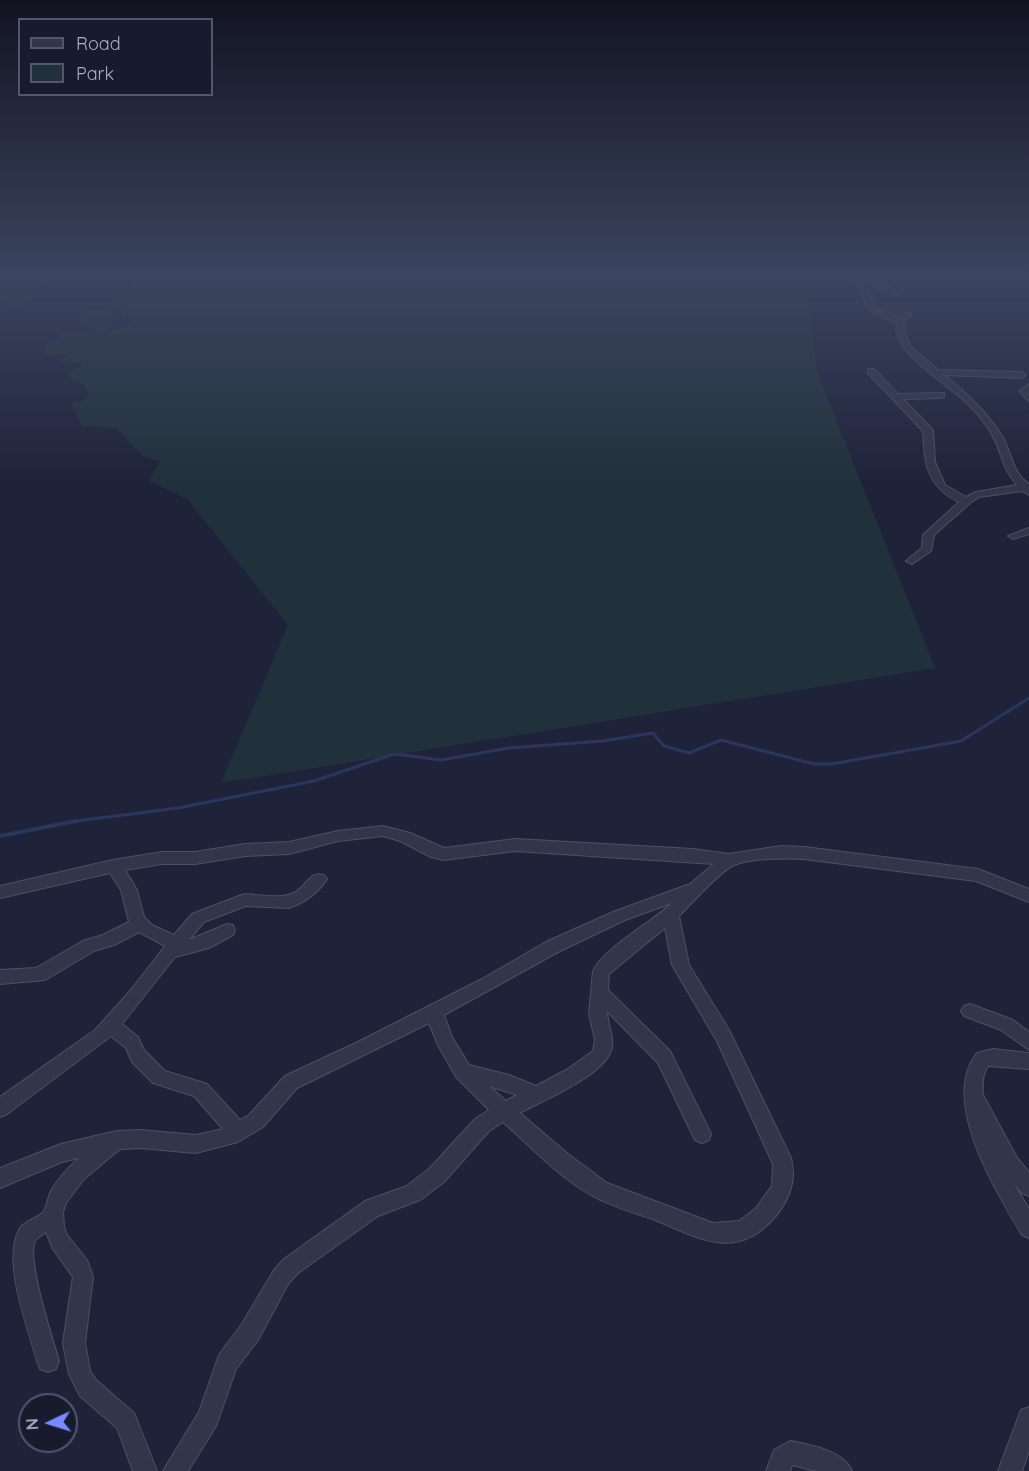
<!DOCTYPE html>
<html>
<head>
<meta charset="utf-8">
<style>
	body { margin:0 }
	#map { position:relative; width:1029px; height:1471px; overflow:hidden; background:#1f233a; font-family:Quicksand,sans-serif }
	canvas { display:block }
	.legend { position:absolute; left:18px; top:18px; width:195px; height:78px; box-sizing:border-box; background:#181b2e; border:2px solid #54576b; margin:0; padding:8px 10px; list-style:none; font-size:18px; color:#adb0c7 }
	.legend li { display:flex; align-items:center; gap:12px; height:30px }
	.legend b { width:30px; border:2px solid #54576b }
	.north { position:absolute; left:18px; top:1393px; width:60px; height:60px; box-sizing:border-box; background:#181b2e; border:2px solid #54576b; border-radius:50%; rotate:266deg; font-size:16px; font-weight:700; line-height:24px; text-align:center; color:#adb0c7 }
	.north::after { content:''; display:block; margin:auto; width:21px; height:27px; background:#7989ff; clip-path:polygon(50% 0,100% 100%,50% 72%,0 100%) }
</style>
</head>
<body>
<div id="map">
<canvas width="1029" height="1471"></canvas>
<ul class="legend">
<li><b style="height:8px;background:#32364a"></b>Road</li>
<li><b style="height:16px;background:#21313b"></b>Park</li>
</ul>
<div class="north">N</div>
</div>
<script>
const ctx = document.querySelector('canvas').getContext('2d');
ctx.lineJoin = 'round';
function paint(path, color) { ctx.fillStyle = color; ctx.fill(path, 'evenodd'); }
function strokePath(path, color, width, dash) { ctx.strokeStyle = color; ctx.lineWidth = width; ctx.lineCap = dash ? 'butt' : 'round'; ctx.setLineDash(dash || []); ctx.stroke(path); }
paint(new Path2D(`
	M0 278H52C46 282 40 286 36 290 24 302 31 310 11 310L0 298Z
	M124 278H805L817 372 935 668 221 783 288 625 187 499 149 481 160 461 143 456 116 428 82 426 71 403 86 400 88 393 82 383 74 382 67 371 80 367 83 363 61 361 67 354H43L47 344 56 341 63 333H91L92 328 82 323 78 316C89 309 100 308 112 313L111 320 119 324 107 328 108 331 134 324 131 319 122 318 124 309 115 304 131 286V282Z`), '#21313b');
strokePath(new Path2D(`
	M68 822 178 808 314 781 394 754 441 760 509 748 602 741 653 733 664 746 689 753 721 740 814 764H832L961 741 1029 698`), '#2d345e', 3);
strokePath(new Path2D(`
	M0 836 76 821`), '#2d345e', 4);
const minor = new Path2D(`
	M854 278H862L875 307 899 318 905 313H911L912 315 906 321 904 328 910 346 938 370 1022 372 1026 375 1022 378 944 375C967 394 986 411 1002 436 1012 453 1012 473 1029 484V495L1022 491 979 497 970 503 934 535 931 551 912 564 906 561 922 548 923 535 959 502C926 486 925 464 923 431L868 373V369H874L898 394 944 393V397L941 398 903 399 933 430 935 462 945 485 966 497 976 492 1017 485C1002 467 1004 460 995 440 989 427 977 413 967 403 949 385 890 351 897 323L869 310Z
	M864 278H873L900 293 896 295 880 290Z
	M1029 384V401L1019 391Z
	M1029 528V534L1013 539 1008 536Z
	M383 826 410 833 444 848 515 839 693 849 729 854 781 846 804 847 978 869 1029 889V902L976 881 804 859C786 858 751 858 734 865 721 870 691 904 679 916L689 965 729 1030 791 1158C797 1180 789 1200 775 1217 736 1262 699 1238 655 1220 635 1213 613 1207 595 1197 562 1180 531 1147 503 1122L489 1131 444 1182 420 1200 378 1216 298 1273 288 1284 258 1340 236 1369 216 1426 188 1471H163L199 1412 219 1355 242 1324 274 1270 284 1259 365 1201 407 1186 430 1168 475 1119 489 1110 456 1077 438 1045 429 1023 297 1088 263 1127 238 1142 196 1153 140 1148 120 1149 84 1179 66 1203 63 1212 64 1227 67 1235 87 1260 93 1277 85 1343 90 1371 96 1380 134 1413 157 1471H133L117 1428 80 1396 69 1374 63 1343 73 1277 53 1249 46 1232C42 1235 37 1238 35 1241 26 1259 53 1340 59 1361L56 1369 48 1372 40 1369 37 1361C28 1328 2 1261 19 1230 24 1220 38 1219 44 1211 47 1206 48 1198 50 1193 57 1179 68 1168 79 1158L62 1162 0 1188V1168L61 1144 117 1131 140 1130 196 1135 223 1129 194 1096 153 1083 132 1062 126 1048 111 1036 7 1114 0 1117V1097L95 1030 131 990 165 946 139 932 114 945 94 951 45 980 0 984V970L36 968 83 941 103 935 129 922 121 890 110 873 0 898V886L113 860 162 852H195L245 844 289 842 338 831ZM383 836 400 841 431 857 444 860 515 851 714 864 690 884 613 912 546 942 482 979 360 1041 285 1076 249 1115 240 1120 207 1084 165 1071 144 1050 138 1037 122 1024 175 957 209 948 233 935 235 930 233 925 227 924 189 940 204 922 246 906 289 908C304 903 318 893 327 879L324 875C311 871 307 884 297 891 284 900 261 895 245 894L239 896 192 914 174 935 152 925 144 917 137 890 125 870 162 864H195L245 856 289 854 338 841ZM672 903C651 923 605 947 593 971L589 1014 595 1040 593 1051 568 1069 536 1086 509 1075 469 1065 452 1037 444 1015 558 952 625 920ZM665 928 672 965 717 1041 773 1164 772 1186 755 1209 739 1221 713 1223 607 1183 568 1154 520 1113C543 1100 607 1075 612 1047 614 1035 607 1023 607 1011L658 1063 695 1140 702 1143 709 1140 711 1134 670 1051 608 990 609 974ZM489 1086 517 1095 506 1101Z
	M970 1004 1013 1020 1029 1032V1050L1001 1030 964 1016 961 1011 964 1006Z
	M993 1049 1029 1053V1069L988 1066C982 1075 982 1085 983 1095L1017 1158 1029 1172V1196L1022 1193 1014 1184 1029 1209V1238L1022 1235C997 1192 939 1101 977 1053Z
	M1029 1407V1451L1022 1471H998L1021 1410Z
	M790 1441C810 1445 843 1450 852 1471H816L792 1465 790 1471H766L774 1450Z`);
strokePath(minor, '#4d5065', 2);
paint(minor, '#32364a');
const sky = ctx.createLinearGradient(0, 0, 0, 484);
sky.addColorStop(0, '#111320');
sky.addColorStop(0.57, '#3c4560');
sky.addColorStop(1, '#3c456000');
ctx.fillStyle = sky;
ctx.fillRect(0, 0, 1029, 484);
</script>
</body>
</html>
